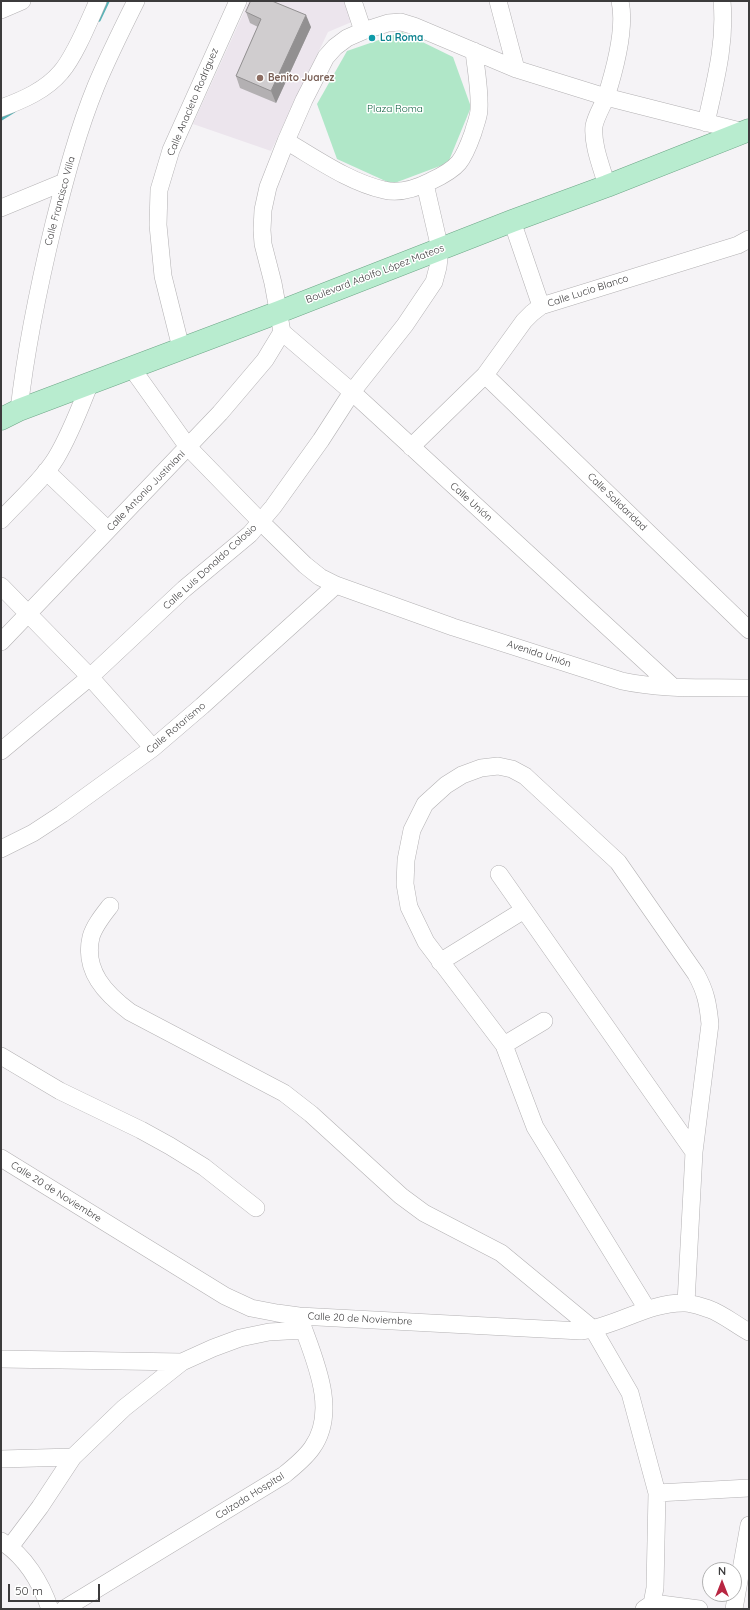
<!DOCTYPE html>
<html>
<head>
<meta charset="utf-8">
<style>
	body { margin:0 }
	#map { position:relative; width:750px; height:1610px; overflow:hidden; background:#f5f3f6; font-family:Quicksand,sans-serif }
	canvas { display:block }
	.frame { position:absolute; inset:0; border:2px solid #3c3b3c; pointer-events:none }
	.north { position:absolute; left:702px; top:1562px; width:40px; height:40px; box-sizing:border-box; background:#fff; border:1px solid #b1b1b1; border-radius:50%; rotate:0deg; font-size:11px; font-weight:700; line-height:16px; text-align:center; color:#3c3b3c }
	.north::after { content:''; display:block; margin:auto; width:14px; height:18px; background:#b82642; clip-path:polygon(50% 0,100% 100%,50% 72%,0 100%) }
	.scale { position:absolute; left:8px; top:1584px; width:92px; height:18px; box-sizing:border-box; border:2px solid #3c3b3c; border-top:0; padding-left:5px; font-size:12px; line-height:14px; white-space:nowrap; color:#3c3b3c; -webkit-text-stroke:3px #fff; paint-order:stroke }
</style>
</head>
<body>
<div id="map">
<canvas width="750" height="1610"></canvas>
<div class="frame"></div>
<div class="north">N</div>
<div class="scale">50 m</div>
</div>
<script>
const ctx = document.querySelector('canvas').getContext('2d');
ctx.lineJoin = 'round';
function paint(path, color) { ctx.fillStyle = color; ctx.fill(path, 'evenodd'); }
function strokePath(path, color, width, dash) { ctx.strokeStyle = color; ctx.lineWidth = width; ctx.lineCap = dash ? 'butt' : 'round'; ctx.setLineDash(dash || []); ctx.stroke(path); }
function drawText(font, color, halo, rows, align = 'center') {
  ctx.font = font + ' Quicksand,sans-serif'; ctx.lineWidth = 3; ctx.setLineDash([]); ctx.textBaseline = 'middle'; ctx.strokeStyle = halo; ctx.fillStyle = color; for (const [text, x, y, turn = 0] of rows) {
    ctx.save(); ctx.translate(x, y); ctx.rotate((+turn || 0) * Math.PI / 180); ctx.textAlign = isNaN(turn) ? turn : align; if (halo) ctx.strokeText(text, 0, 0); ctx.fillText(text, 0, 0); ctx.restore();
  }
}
paint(new Path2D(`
	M249 1H346L354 21 328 32 271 151 193 124Z`), '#ece5ed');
paint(new Path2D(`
	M402 32 453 57 471 107 448 163 392 184 337 159 317 104 347 51Z`), '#b0e7c8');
strokePath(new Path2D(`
	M99 20 108 1
	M1 119 14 111`), '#59b4b8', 3.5);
const minor = new Path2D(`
	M353 1 363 31
	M498 1 516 69
	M1 10 22 1
	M1 108C23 100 46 90 61 72 75 56 89 21 98 1
	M706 123C715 82 726 43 722 1
	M286 141C317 159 349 182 384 190 399 194 417 188 431 181 459 168 463 161 473 133 475 125 479 117 479 109 480 90 476 70 474 51
	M607 186C602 168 592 145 594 126 596 116 602 107 606 97 614 72 626 28 620 1
	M1 208 64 182
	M512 221 541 306
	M181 348 163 276 158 225 159 190 171 150 238 1
	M131 367 188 447 261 522 305 565 320 577 336 585 453 627 622 681C663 690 707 687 749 688
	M485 375 749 630
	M19 410C26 347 39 285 54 223 66 176 78 130 96 86 108 57 122 29 136 1
	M411 447 485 375 524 321 532 313 541 306 738 245 749 239
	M46 471 108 530
	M1 520C19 500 42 481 56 458 70 435 80 408 90 383
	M1 586 90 677 153 748
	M1 642 220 413 265 360 282 332
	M673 687 352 392 282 332 273 283 263 244 262 230 263 210 268 187 286 141 304 100 326 57 335 47 347 38 363 31 388 23 401 22 414 26 516 69 606 97 744 132
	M1 751 90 677 184 589 250 534 273 507 321 440 352 392 405 325 434 282 438 267 440 249 425 184
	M1 849 33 833 62 814 153 748 202 706 336 585
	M499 874 694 1152
	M110 906C103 915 94 926 91 937 83 971 106 994 130 1012L284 1093 311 1114 401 1196 424 1213 501 1253 593 1329 630 1393 657 1493 655 1588 651 1609
	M440 962 524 910
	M504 1045 544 1021
	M1 1056 60 1091 141 1130 170 1146 204 1167 256 1208
	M1 1158 225 1296 251 1308 277 1313 299 1316 581 1331C618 1326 648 1302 685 1303 692 1303 702 1307 709 1309 723 1314 736 1325 749 1332
	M647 1309 535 1127 504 1045 426 942 409 907 405 884 406 860 412 830 425 804 446 785 462 775 481 768 498 766 512 769 525 776 618 862 696 974C706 992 708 1004 710 1024L694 1152 686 1303
	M1 1359 182 1362
	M1 1459 73 1457
	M657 1493 749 1488
	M1 1541C25 1556 41 1583 50 1609
	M10 1547 40 1507 73 1457 124 1408 182 1362 213 1348 240 1338 269 1332 304 1330
	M64 1609 284 1475C294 1467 305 1458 312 1448 340 1409 312 1355 299 1316
	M644 1609 653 1603 699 1609
	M734 1609 749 1525`);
const major = new Path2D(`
	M1 419 19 410 279 312 512 221 607 186 749 130`);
strokePath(minor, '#b3b1b3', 18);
strokePath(major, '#6da687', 23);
strokePath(minor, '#fff', 17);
strokePath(major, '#b8eccf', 22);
paint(new Path2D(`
	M246 12 311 27 276 103 240 88 236 76 258 27 250 23Z`), '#b3b0b2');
paint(new Path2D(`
	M306 15 311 27 276 103 271 91Z`), '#929091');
const building = new Path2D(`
	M251 1H272L306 15 271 91 236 76 261 19 246 12Z`);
paint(building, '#d0cdcf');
strokePath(building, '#929091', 1);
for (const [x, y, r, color] of [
	[372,38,4,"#0f9aa8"],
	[260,78,4,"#8d6e63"]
]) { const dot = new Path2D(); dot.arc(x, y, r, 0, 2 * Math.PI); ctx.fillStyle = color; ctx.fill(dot); strokePath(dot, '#fff', 1.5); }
drawText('bold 10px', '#0d838f', '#fff', [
	["La Roma",380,38]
], 'left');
drawText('bold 10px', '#785e54', '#fff', [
	["Benito Juarez",268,78]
], 'left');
drawText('10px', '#3c3b3c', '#fff', [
	["Calle Anacleto Rodríguez",193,102,-67],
	["Calle Francisco Villa",60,201,-75],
	["Boulevard Adolfo López Mateos",375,274,-21],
	["Calle Lucio Blanco",588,291,-18],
	["Calle Antonio Justiniani",146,491,-46],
	["Calle Unión",471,502,42],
	["Calle Solidaridad",617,502,44],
	["Calle Luis Donaldo Colosio",210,567,-42],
	["Avenida Unión",539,654,18],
	["Calle Rotarismo",176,728,-40],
	["Calle 20 de Noviembre",56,1192,32],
	["Calle 20 de Noviembre",360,1319,3],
	["Calzada Hospital",250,1496,-32]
]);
drawText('10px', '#095e3c', '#fff', [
	["Plaza Roma",395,109]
]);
</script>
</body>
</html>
